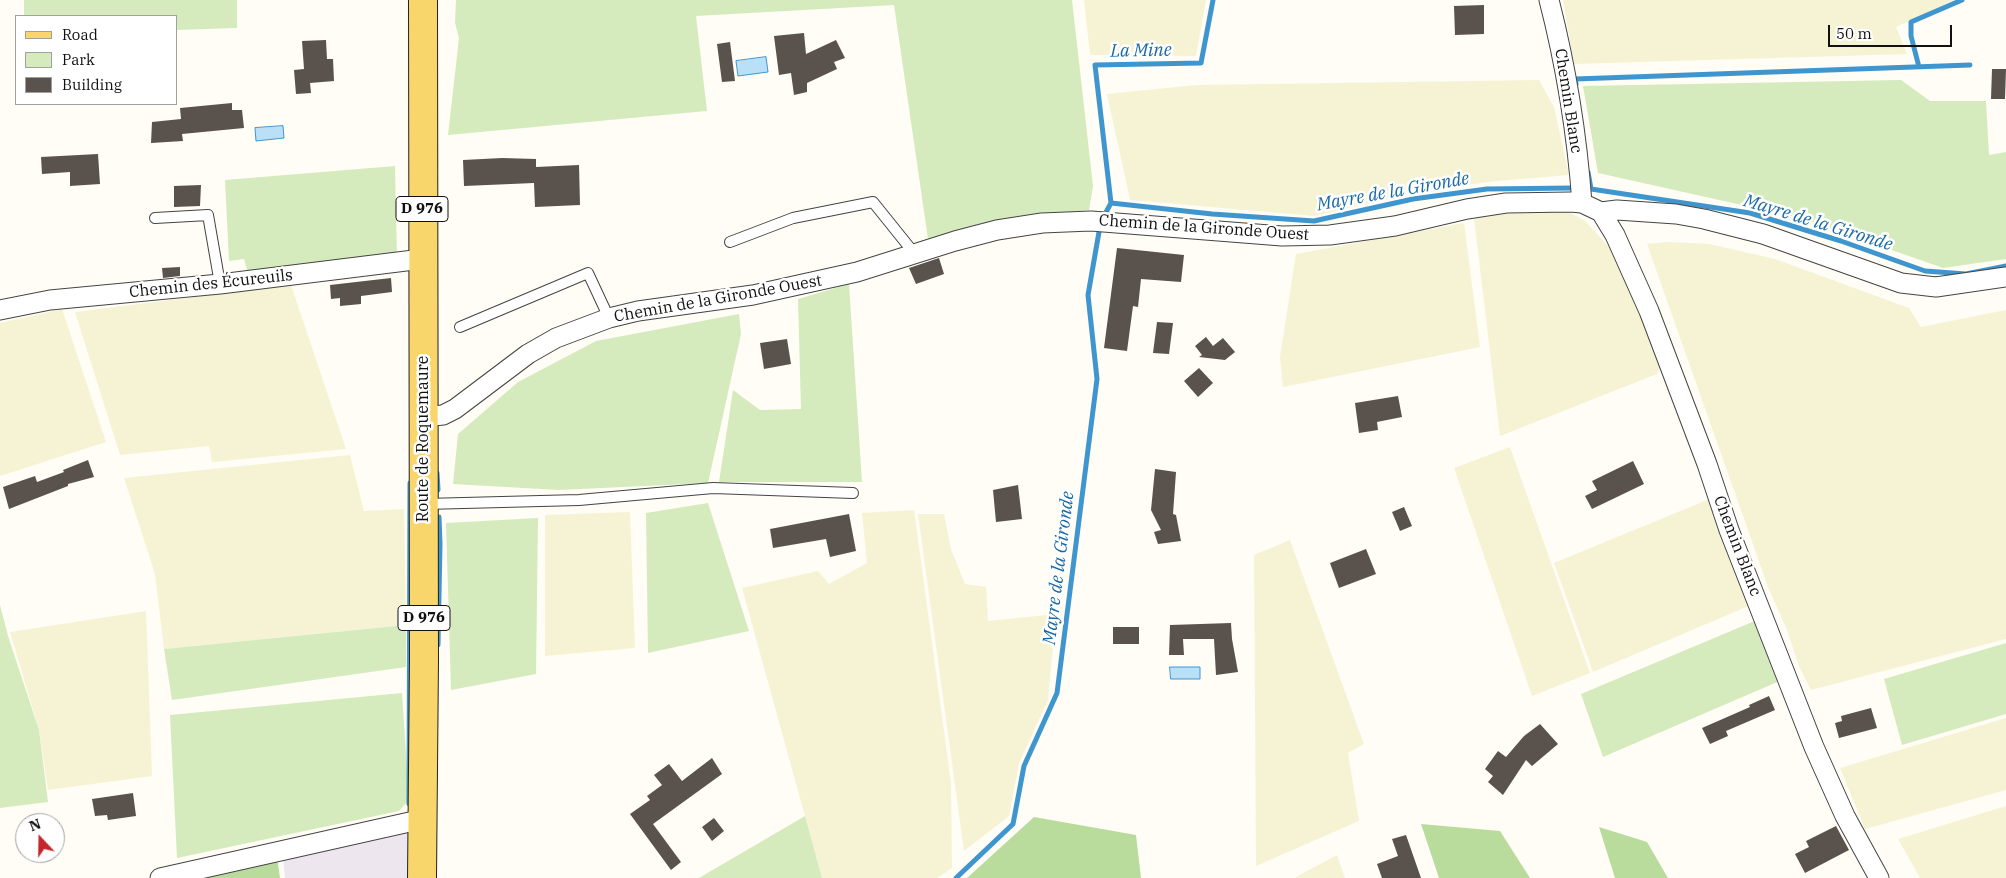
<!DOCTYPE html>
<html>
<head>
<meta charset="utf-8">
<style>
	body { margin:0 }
	#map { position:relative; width:2006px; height:878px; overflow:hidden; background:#fffdf5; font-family:"IBM Plex Serif",serif }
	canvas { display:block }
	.legend { position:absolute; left:15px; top:15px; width:162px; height:90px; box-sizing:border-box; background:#fff; border:1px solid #a0a0a0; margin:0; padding:6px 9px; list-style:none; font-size:15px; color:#111 }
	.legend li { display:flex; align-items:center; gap:10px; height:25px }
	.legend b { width:25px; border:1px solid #a0a0a0 }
	.north { position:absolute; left:15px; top:813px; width:50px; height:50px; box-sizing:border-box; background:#fff; border:1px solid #a0a0a0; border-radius:50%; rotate:339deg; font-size:14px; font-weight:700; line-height:20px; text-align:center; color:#111 }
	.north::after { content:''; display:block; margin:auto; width:18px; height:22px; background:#c4262e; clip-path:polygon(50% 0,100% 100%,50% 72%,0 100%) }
	.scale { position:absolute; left:1828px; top:25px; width:124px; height:22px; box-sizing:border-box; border:2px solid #111; border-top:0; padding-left:6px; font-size:15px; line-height:18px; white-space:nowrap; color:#111; -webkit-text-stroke:4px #fff; paint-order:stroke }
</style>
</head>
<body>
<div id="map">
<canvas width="2006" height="878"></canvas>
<ul class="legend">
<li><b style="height:6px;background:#f9d66b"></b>Road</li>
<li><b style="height:14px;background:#d5ebbd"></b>Park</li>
<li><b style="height:14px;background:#5a524d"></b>Building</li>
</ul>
<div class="north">N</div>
<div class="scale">50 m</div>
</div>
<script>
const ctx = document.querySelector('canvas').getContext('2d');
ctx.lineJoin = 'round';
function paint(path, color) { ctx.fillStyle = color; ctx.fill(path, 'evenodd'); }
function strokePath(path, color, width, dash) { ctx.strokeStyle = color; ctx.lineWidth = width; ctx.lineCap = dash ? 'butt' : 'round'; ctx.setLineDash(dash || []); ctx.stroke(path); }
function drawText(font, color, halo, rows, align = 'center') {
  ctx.font = font + ' "IBM Plex Serif",serif'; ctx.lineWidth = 5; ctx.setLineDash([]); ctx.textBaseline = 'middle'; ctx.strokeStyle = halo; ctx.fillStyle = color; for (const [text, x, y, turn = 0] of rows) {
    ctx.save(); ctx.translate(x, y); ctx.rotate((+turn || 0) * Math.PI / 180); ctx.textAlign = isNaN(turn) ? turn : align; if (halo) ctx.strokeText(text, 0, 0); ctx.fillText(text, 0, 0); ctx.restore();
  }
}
paint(new Path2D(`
	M413 832 412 878H285L283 858Z`), '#eee6ef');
paint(new Path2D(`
	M1084 0H1206L1196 56 1090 55Z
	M1563 0H1954L1896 27 1907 54 1574 64Z
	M1539 80 1554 107 1569 175 1498 181 1424 190 1315 216 1130 200 1107 94 1197 85Z
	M1564 209 1585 221 1613 251 1663 363 1657 374 1500 436 1474 218 1502 211Z
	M1464 223 1480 347 1283 387 1280 357 1296 254Z
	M1669 242 1709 244 1775 259 1909 308 1921 327 2006 310V639L1811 690 1799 666 1787 630 1768 587 1647 244Z
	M291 285 346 449 212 462 209 446 120 455 75 312Z
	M62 309 106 442 0 476V323Z
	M1510 447 1590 673 1532 696 1454 468Z
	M350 455 364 511 404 509 406 625 164 649 155 574 124 478Z
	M1712 498 1751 605 1593 672 1554 563Z
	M914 510 951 783 952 868 937 878H822L742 588 818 571 829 584 867 563 862 513Z
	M630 512 635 648 545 656V515Z
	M918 514H944L951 549 965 584 986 587 988 621 1056 614 1048 700 1019 763 1009 816 964 851Z
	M1290 540 1364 744 1348 753 1359 821 1256 866 1254 555Z
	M146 611 152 776 48 790 39 730 10 632Z
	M2006 718V790L1865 829 1840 768Z
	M2006 806V878H1920L1898 839Z
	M1337 855 1345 878H1296V877Z`), '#f6f3d4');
paint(new Path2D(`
	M24 0H237V28L176 30V16H24Z
	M456 0H1072L1093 186 1089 210 1006 219 928 239 894 5 696 16 707 111 448 135 459 38 455 23Z
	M1901 80 1930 101H1986L1989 155 2006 152V259L1943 268 1800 218 1598 173 1583 86Z
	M395 166 397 258 282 272 247 270 244 259 229 261 225 180Z
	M849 284 862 482H719L733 390 760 410 801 409 798 299Z
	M739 314 741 334 708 483 559 490 453 484 458 434 518 382 596 341Z
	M708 503 749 631 648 653 646 513Z
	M538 518 536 674 451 690 446 523Z
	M0 605 8 636 39 730 48 802 0 808Z
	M1757 620 1782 680 1603 757 1581 694Z
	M406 625V667L172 700 164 649Z
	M2006 643V714L1902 745 1884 679Z
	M402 693 409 800 399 811 177 858 170 715Z
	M805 816 822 878H699Z`), '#d5ebbd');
paint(new Path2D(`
	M1034 817 1136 835 1141 878H967Z
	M1421 824 1500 831 1530 878H1439Z
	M1599 827 1647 842 1668 878H1615Z
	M277 857 280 878H184Z`), '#b9dc9c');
const water = new Path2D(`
	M766 57 768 72 738 76 736 61Z
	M283 126 284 138 256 141 255 128Z
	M1170 667H1200V679H1171Z`);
paint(water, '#b9e0f7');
strokePath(water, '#3f96cf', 1);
strokePath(new Path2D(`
	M1919 67 1911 36V22L1962 0
	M1576 84 1575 79 1970 65
	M1588 172 1591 189 1750 213 1841 241 1925 271 1966 274 2006 266
	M1111 203 1212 214 1314 221 1413 199 1487 189 1573 188
	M1111 203 1095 65 1201 63 1213 0
	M1105 214 1111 203
	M437 473 438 490
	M438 645 440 544 439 517
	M409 804 410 483
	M956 878 1013 824 1024 766 1057 693 1097 379 1088 295 1099 232`), '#3f96cf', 5);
paint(new Path2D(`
	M1484 5V34L1455 35 1454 6Z
	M804 33 806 54 836 40 845 58 834 62 837 69 807 83V92L794 95 791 73 779 75 774 36Z
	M326 40 327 59H333L334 81 310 83 311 93 296 94 294 70 304 69 302 41Z
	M730 42 735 81 722 82 717 44Z
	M1992 69H2006L2005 99H1991Z
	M232 103V110H242L244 128 182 134 183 141 151 143 152 122 181 119 180 108Z
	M98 154 100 184 70 186V172L42 174 41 157Z
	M502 158 536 159V167L579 165 580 205 535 207 534 183 464 186 463 160Z
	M201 185 200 206 174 207V186Z
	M1117 248 1184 255 1181 282 1141 279 1138 307 1133 306 1127 351 1104 348Z
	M939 258 944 274 916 284 909 268Z
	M180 267V276L163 278 162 268Z
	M391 278 392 292 361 296V304L340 306V298L331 299 330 285Z
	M1157 322 1173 323 1169 354 1153 353Z
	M1206 337 1213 346 1223 338 1235 352 1225 360 1199 357 1202 355 1195 346Z
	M787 339 791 364 764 369 760 343Z
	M1199 368 1213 383 1198 397 1184 381Z
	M1398 396 1402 417 1377 422 1378 430 1359 433 1355 403Z
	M88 460 94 477 68 484V486L9 509 3 487 35 476 37 482 64 472 63 470Z
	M1633 461 1644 484 1592 509 1585 496 1597 490 1592 481Z
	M1155 469 1176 472 1173 514 1176 515 1181 541 1158 544 1154 532 1161 530 1151 510Z
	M1018 485 1022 519 996 522 993 490Z
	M1404 507 1412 526 1400 531 1392 512Z
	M849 514 856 551 830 557 826 539 773 548 770 529Z
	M1366 549 1376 574 1339 588 1330 563Z
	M1231 623 1232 639 1238 672 1216 675 1214 639H1183L1184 655H1169L1170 625Z
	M1113 627H1139V644H1113Z
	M1769 696 1775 710 1726 731 1728 736 1710 744 1702 728 1750 707 1749 705Z
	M1871 708 1877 728 1839 738 1835 723 1842 721 1841 716Z
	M1540 724 1558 744 1532 766 1526 760 1503 795 1488 782 1493 776 1485 769 1498 751 1506 757 1524 736Z
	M712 758 722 774 653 824 681 862 671 870 630 814 650 800 647 796 662 785 654 775 669 764 682 781Z
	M133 793 136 816 108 820 107 815 95 816 92 799Z
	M714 818 724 831 712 841 702 827Z
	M1836 826 1849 850 1805 873 1795 854 1809 847 1806 841Z
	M1406 835 1421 878H1382L1377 864 1398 856 1392 839Z`), '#5a524d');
const service = new Path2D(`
	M155 218 208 215 220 284
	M730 242 793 218 873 202 914 253
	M460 327 588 273 609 318
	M425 504 579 500 713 488 853 493`);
const minor = new Path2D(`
	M1549 0C1566 66 1577 135 1582 203
	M1601 212 1615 235 1649 311 1707 464 1729 530 1814 747 1845 816 1879 878
	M0 310 50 300 220 284 422 259
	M423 417 443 415 455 409 528 354 556 338 609 318 638 311 753 295 857 272 955 241 997 230 1042 223 1091 221 1282 236 1330 235 1395 226 1467 209 1506 203 1570 202 1582 203 1601 212 1617 210 1676 214 1704 219 1763 234 1901 283 1936 287 2006 277
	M160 878 423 819`);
const primary = new Path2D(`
	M422 878 424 659 423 0`);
strokePath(service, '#444', 12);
strokePath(minor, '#444', 21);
strokePath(primary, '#222', 30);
strokePath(service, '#fff', 10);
strokePath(minor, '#fff', 19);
strokePath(primary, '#f9d66b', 28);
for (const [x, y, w] of [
	[422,209,52],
	[424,618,52]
]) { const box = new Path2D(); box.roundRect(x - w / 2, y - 12.5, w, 25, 4); ctx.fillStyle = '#fff'; ctx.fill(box); strokePath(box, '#111', 1); }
drawText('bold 15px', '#111', null, [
	["D 976",422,209],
	["D 976",424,618]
]);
drawText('16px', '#111', '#fff', [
	["Chemin Blanc",1568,101,81],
	["Chemin de la Gironde Ouest",1204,228,4],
	["Chemin des Écureuils",211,284,-6],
	["Chemin de la Gironde Ouest",718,299,-10],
	["Route de Roquemaure",423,439,-90],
	["Chemin Blanc",1737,546,69]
]);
drawText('italic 18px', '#1768a6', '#fff', [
	["La Mine",1141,51,-1],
	["Mayre de la Gironde",1393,192,-10],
	["Mayre de la Gironde",1818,223,17],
	["Mayre de la Gironde",1059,568,-83]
]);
</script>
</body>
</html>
